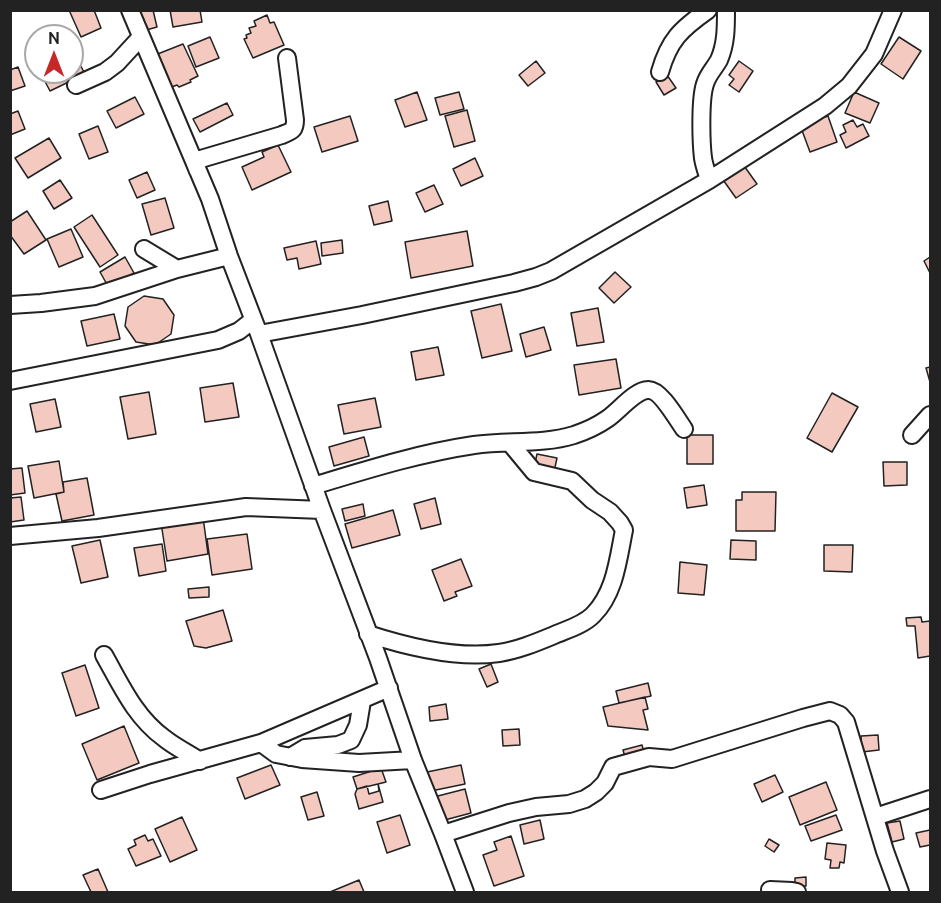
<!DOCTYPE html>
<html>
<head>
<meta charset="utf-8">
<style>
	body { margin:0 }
	#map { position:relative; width:941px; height:903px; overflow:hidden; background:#fff; font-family:Ubuntu,sans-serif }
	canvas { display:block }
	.frame { position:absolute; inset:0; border:12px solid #222; pointer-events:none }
	.north { position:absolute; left:24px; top:24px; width:60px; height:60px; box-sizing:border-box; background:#fff; border:2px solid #a7a7a7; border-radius:50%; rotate:0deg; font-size:16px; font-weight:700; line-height:24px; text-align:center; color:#222 }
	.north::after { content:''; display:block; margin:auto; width:21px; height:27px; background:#c62828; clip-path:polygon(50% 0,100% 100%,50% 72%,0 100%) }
</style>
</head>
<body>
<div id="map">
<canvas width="941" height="903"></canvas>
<div class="frame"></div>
<div class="north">N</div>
</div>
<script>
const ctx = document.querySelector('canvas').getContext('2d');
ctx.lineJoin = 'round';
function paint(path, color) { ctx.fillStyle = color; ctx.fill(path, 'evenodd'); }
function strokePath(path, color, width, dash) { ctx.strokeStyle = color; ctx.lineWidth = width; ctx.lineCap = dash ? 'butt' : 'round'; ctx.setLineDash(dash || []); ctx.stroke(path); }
const building = new Path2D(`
	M69 10H94L101 28 81 37Z
	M125 10H153L157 27 132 34Z
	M170 10H200L202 22 173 27Z
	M267 15 270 23 274 22 284 45 253 58 244 39 247 38 246 35 251 33 249 28 256 26 254 21Z
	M210 37 219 58 196 67 188 46Z
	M899 37 921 51 903 79 881 64Z
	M183 44 198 76 190 80 191 82 179 87 177 85 164 90 150 57Z
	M75 55 85 74 50 91 40 72H72V57Z
	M536 61 545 73 528 86 519 75Z
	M739 61 753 71 739 92 729 85 734 79 729 75Z
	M18 67 25 86 10 91V70Z
	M667 75 676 88 664 95 656 82Z
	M417 92 427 120 405 127 395 100Z
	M459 92 464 109 440 115 435 98Z
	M854 92 879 103 870 123 845 113Z
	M135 97 144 114 116 128 107 111Z
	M227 103 233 115 200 132 193 119Z
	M467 110 475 141 454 147 445 116Z
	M18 111 25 129 10 135V114Z
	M350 116 358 141 322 152 314 127Z
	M828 116 837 142 810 152 800 125Z
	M853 120 857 127 863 124 869 136 846 148 840 135 846 132 843 125Z
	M98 126 108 152 89 159 79 134Z
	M49 138 61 158 28 178 15 158Z
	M278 145 291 172 252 190 242 167 264 157 262 152Z
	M475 158 483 176 461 186 453 169Z
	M742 163 757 184 736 198 721 177Z
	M147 172 155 190 137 198 129 180Z
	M60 180 72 198 54 209 43 191Z
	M434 185 443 204 425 212 416 193Z
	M165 198 174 228 151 235 142 204Z
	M388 201 392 221 374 225 369 206Z
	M27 211 46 240 24 254 10 235V222Z
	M92 215 118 255 100 267 74 227Z
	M71 229 83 257 59 267 47 239Z
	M467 231 473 266 411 278 405 242Z
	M342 240 343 253 322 256 321 243Z
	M316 241 321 264 299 269 297 258 287 260 284 248Z
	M125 257 134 273 109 288 100 272Z
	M930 257V273L924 261Z
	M615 272 631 287 614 303 599 288Z
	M144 296 163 299 174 315 171 334 155 345 136 342 125 326 128 307Z
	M501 304 512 351 482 358 471 311Z
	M598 308 604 342 577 346 571 313Z
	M114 314 120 339 87 346 81 321Z
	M544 327 551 350 526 357 520 334Z
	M438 347 444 375 416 380 411 352Z
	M616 359 621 388 579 395 574 365Z
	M930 367V382L926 368Z
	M233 383 239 417 205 422 200 388Z
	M149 392 156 434 128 439 120 397Z
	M832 393 858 407 832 452 807 438Z
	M375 398 381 427 344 434 338 405Z
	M55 399 61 427 36 432 30 404Z
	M687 435H713V464H687Z
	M364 437 369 456 334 466 329 447Z
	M537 454 557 458 554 472 534 468Z
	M59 461 64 492 34 498 28 466Z
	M883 462H907V485L884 486Z
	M22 468 25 493 10 495V469Z
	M87 478 94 515 62 521 56 494 64 492 63 482Z
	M704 485 707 505 687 508 684 488Z
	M742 492H776L775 531H736V500H742Z
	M21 497 24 520 10 522V498Z
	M435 498 441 524 421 529 414 504Z
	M363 504 365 516 345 521 342 509Z
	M393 510 400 535 352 548 345 524Z
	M203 517 208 554 167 561 161 523Z
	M247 534 252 569 212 575 207 539Z
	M100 540 108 577 81 583 72 546Z
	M731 540 756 541V560L730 559Z
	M162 544 166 571 139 576 134 548Z
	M824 545H853L852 572 824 571Z
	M461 559 472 586 455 592 457 596 444 601 432 570Z
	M680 562 707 565 704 595 678 593Z
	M209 587V597L189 598 188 589Z
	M223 610 232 641 206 648 194 646 186 621Z
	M921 617 922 622 930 621V656L918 658 915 626H907L906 618Z
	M491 664 498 682 487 687 479 669Z
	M85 665 99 708 76 716 62 673Z
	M648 683 651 696 619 703 616 691Z
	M645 697 648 709 643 710 648 730 608 726 603 707Z
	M446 704 448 719 430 721 429 707Z
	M124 726 139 763 97 780 82 744Z
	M519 729 520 745 503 746 502 730Z
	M878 735 879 750 862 752 861 736Z
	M642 745 645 756 626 761 623 750Z
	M271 765 280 785 245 799 237 778Z
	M461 765 465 784 431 791 427 772Z
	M381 768 386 782 378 784 379 791 369 794 367 786 357 789 353 777Z
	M775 775 783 792 762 802 754 784Z
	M826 782 837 810 800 825 789 797Z
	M378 784 383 802 359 809 355 794 357 789Z
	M465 789 471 813 441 821 434 797Z
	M317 792 324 816 308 820 301 797Z
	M400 815 410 845 387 853 377 822Z
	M836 815 842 830 811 841 805 826Z
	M182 817 197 850 170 862 155 829Z
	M540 820 544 839 524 844 520 825Z
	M900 821 904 839 892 842 887 823Z
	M930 830V845L920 847 916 833Z
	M145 835 148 841 153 839 161 856 136 866 128 849 136 845 134 840Z
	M511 836 524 876 494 886 483 855 497 850 494 842Z
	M769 839 779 845 774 852 765 846Z
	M827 843 846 845 844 863 840 862 839 868H830L831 860 825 859Z
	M98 869 108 892H91L83 875Z
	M806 877V886H795V878Z
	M359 880 364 892H330Z`);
paint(building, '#f3c9c0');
strokePath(building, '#222', 1.5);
const minor = new Path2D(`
	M130 10 210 199 229 256 259 334 322 510 378 658 413 760 443 834 465 892
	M660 72C669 40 681 29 708 10
	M76 85 105 72 117 63 141 37
	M198 171 194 161 282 135C291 131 295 131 295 120L287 58
	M709 180C707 173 704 165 703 158 701 141 700 99 705 84 708 74 714 69 719 60 726 44 726 28 726 10
	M144 249 177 269 229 256
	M10 305 41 303 95 296 177 269
	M259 334 362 315 514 283 536 277 551 271 709 180 825 106 849 86 874 54 893 10
	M10 381 218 340 239 331 253 320
	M912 435 930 415
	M313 486C366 470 420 453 474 445 507 440 541 445 574 435 586 431 597 426 607 419 618 412 635 390 648 390 660 389 677 419 684 429
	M10 536 98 528 246 507 322 510
	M368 634C408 647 458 659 499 653 518 650 535 643 552 636 565 630 582 626 593 615 615 593 618 560 624 530L620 523 610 512 592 500 572 481 534 472 510 443
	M104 655C121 685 135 717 164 738 175 747 188 753 200 761
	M261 743 276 754 302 759 359 763 413 760
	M290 757 305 748 338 745 351 740 358 725 362 701
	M101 790 150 774 261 743 389 688
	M875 817 930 799
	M443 834 509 813 536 807 569 804 585 799 596 792 605 783 613 767 649 757 672 759 803 718 830 711 840 715 846 722 885 851 900 892
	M770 890 792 891 797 892`);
strokePath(minor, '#222', 20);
strokePath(minor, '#fff', 16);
</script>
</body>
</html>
